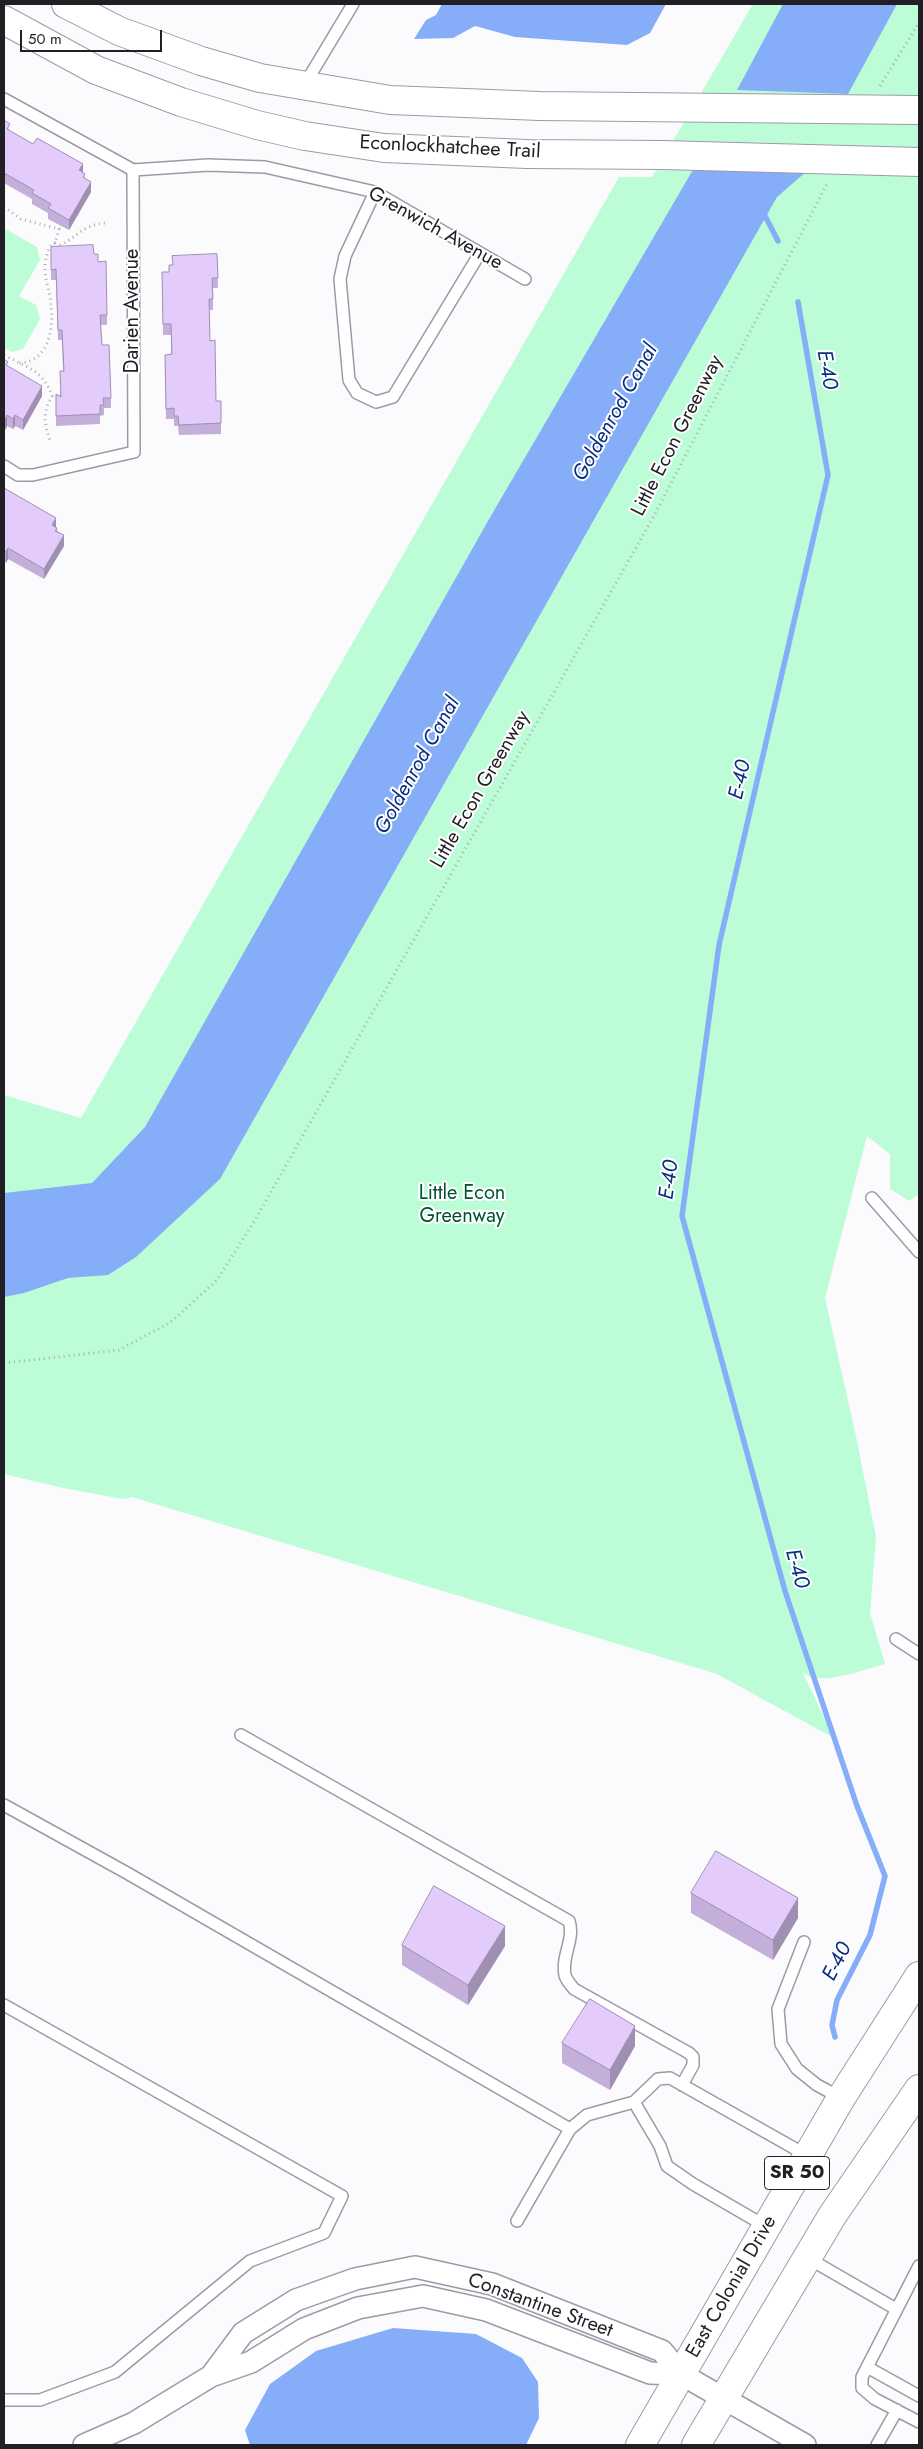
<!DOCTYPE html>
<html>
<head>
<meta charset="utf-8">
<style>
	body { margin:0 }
	#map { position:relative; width:923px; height:2449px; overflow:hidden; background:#fbfafd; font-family:Jost,sans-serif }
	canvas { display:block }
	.frame { position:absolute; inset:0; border:5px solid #211e24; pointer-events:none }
	.scale { position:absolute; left:20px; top:30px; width:142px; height:22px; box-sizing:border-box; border:2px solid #211e24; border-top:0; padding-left:6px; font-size:15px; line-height:18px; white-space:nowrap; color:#211e24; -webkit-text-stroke:4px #fff; paint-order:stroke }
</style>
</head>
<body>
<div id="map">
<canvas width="923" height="2449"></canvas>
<div class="frame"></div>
<div class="scale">50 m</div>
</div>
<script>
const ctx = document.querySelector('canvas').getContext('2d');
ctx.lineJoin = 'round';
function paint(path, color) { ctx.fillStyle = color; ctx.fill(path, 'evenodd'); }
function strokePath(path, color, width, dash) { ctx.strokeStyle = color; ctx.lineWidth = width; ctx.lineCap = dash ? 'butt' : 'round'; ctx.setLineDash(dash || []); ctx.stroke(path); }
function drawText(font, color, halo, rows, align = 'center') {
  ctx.font = font + ' Jost,sans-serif'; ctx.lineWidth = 4; ctx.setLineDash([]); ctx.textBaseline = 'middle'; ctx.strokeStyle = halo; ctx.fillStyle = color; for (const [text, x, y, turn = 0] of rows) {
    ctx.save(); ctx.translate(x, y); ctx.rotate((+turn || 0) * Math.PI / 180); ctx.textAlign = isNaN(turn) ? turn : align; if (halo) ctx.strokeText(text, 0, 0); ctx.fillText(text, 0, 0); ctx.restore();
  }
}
paint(new Path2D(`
	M753 4H919V1194L909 1201 890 1189V1154L867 1136 825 1298 856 1436 876 1537 870 1613 885 1664C864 1669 817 1689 802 1671L834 1738 717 1674 132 1497 123 1499 63 1488 4 1474V1095L81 1118 619 177H652Z
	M4 228 37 247 40 260 19 296 36 305 40 319 23 349 12 352 4 348Z`), '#bcfdd8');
paint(new Path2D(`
	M442 4H666L650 33 627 45 515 37 475 26 453 38 414 39 426 20 436 15Z
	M783 4H897L848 94 737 90Z
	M694 168 807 171 777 197 220 1179 136 1257 108 1275 68 1278 24 1293 4 1297V1193L92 1183 145 1127 492 514Z
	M393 2328 476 2334 522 2358 538 2382 539 2418 526 2445H250L245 2430 270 2384 316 2351Z`), '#86adf7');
strokePath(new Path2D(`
	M763 212 778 241
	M798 302 828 475 719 945 682 1216 785 1591 857 1806 885 1876 870 1935 837 2000 832 2025 835 2037`), '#86adf7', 5.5);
const service = new Path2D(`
	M305 84 353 4
	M4 99 133 170 208 165 265 167 375 192 525 279
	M375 192 345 256 340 279 349 380 357 393 376 402 393 397 480 253
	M4 466 18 475H33L134 452 133 170
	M872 1198 919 1252
	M896 1639 919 1654
	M241 1735 569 1921C575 1940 561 1956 565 1975 566 1980 571 1985 574 1989L689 2053 693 2057V2065L682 2085
	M4 1805 127 1873 570 2129
	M804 1942 778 2009 781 2044 797 2069 817 2085 841 2098
	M4 2005 342 2196 324 2233 250 2261 115 2372 40 2400H4
	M634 2102 660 2146 667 2166 693 2184 767 2227
	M517 2221 570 2129 587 2115 634 2102 658 2079 670 2078 808 2156
	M806 2257 896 2309
	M919 2266 862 2377V2388L875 2399 919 2422
	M867 2367 919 2396
	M877 2445 897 2410`);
const minor = new Path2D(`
	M211 2376 243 2333 296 2300 355 2279 415 2267 492 2284 662 2351 681 2374 805 2445
	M84 2445 134 2423 211 2376 251 2362 304 2329 358 2308 423 2296 486 2310 650 2373 681 2374`);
const tertiary = new Path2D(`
	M66 4 119 31 201 61 260 78 390 100 540 106 919 110
	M4 20 96 70 181 102 257 125 305 136 384 148 527 154 663 155 919 162`);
const trunk = new Path2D(`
	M640 2445 841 2098 919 1976
	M696 2445 832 2216 919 2089`);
strokePath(service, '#9f99a7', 14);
strokePath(minor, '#9f99a7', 24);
strokePath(tertiary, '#9f99a7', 30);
strokePath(trunk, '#9f99a7', 30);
strokePath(new Path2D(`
	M880 86 919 23
	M4 207 21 219 59 229 55 243H52C47 252 45 259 45 269 45 280 50 292 51 304 54 328 49 362 19 363
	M55 243 60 245C78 237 82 225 105 223
	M4 355C25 367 44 370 52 396 42 413 44 424 51 443
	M4 1363 119 1350 171 1322 217 1280 255 1220 655 514 828 182`), '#afadb1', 3, [1, 4]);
strokePath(service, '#fff', 11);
strokePath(minor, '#fff', 21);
strokePath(tertiary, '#fff', 28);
strokePath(trunk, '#fff', 28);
paint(new Path2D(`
	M4 120 10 131 83 173 91 192 69 230 48 219V213L32 204V199L4 183Z
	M51 247 94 254 98 262 107 315V325H101L102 345 111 398V408H104V415L100 416V424L56 426V394L60 396 63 371 62 340H58L56 280H51Z
	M217 254 218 288H213V310H209L210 341 216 401H221V434L179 435 178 426H174V419H166L165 355 171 354V335H163L162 272H169L172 265Z
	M4 359 8 366 42 396 23 430 15 426 13 429 7 426 4 432Z
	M4 488 56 527 64 546 44 579 8 559 6 563 4 561Z
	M691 1893 798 1918 773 1960 691 1913Z
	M402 1945 505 1946 468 2005 402 1965Z
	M562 2043 635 2046 610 2090 562 2063Z`), '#c3afd9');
paint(new Path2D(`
	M83 164V174L79 170Z
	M91 182V192L69 230V220Z
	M42 386V396L23 430V420Z
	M7 415V426L4 432V422Z
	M15 415V426L13 429V419Z
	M56 518V528L52 525Z
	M64 535V546L44 579V569Z
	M8 548V559L6 563V552Z
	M798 1898V1918L773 1960V1940Z
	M505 1926V1946L468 2005V1985Z
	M635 2026V2046L610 2090V2070Z`), '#9f8fb0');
const building = new Path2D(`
	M4 120 10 124 7 129 33 144 37 138 83 164 79 170 85 174 83 177 91 182 69 220 48 208 51 204 32 193 34 190 4 173Z
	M93 245 94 254H98V262L106 261 107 315H100L102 345H109L111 398H103L104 405H100V414L56 416V394L61 397 60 371H64L62 330H58L56 269 51 270V247Z
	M217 254 218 278H212L213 299H209L210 341 215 340 216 401H221V423L179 425 178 416H174V408L166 409 165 355 172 354 171 324H163L162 272H169V265H173L172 256Z
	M4 359 8 362 6 365 42 386 23 420 15 415 13 419 7 415 4 422Z
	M4 488 56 518 52 525 57 528 55 531 64 535 44 569 8 548 6 552 4 551Z
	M716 1851 798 1898 773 1940 691 1893Z
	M434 1886 505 1926 468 1985 402 1945Z
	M590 1999 635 2026 610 2070 562 2043Z`);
paint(building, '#e3ccfc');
strokePath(building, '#9f8fb0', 1);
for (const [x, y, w] of [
	[797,2173,65]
]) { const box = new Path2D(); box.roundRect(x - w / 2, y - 16.5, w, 33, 4); ctx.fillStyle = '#fff'; ctx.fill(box); strokePath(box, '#211e24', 1); }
drawText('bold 19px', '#211e24', null, [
	["SR 50",797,2173]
]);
drawText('20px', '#211e24', '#fff', [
	["Econlockhatchee Trail",450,148,3],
	["Grenwich Avenue",435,229,29],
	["Darien Avenue",133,311,-90],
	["Little Econ Greenway",678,436,-63],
	["Little Econ Greenway",481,790,-60],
	["East Colonial Drive",732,2287,-60],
	["Constantine Street",540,2306,20]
]);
drawText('20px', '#015232', '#fff', [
	["Little Econ",462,1194],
	["Greenway",462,1217]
]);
drawText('italic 21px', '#0a2f83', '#fff', [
	["E-40",826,370,80],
	["Goldenrod Canal",616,413,-61],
	["Goldenrod Canal",418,766,-61],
	["E-40",741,780,-77],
	["E-40",670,1180,-82],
	["E-40",796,1569,74],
	["E-40",838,1962,-63]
]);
</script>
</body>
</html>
